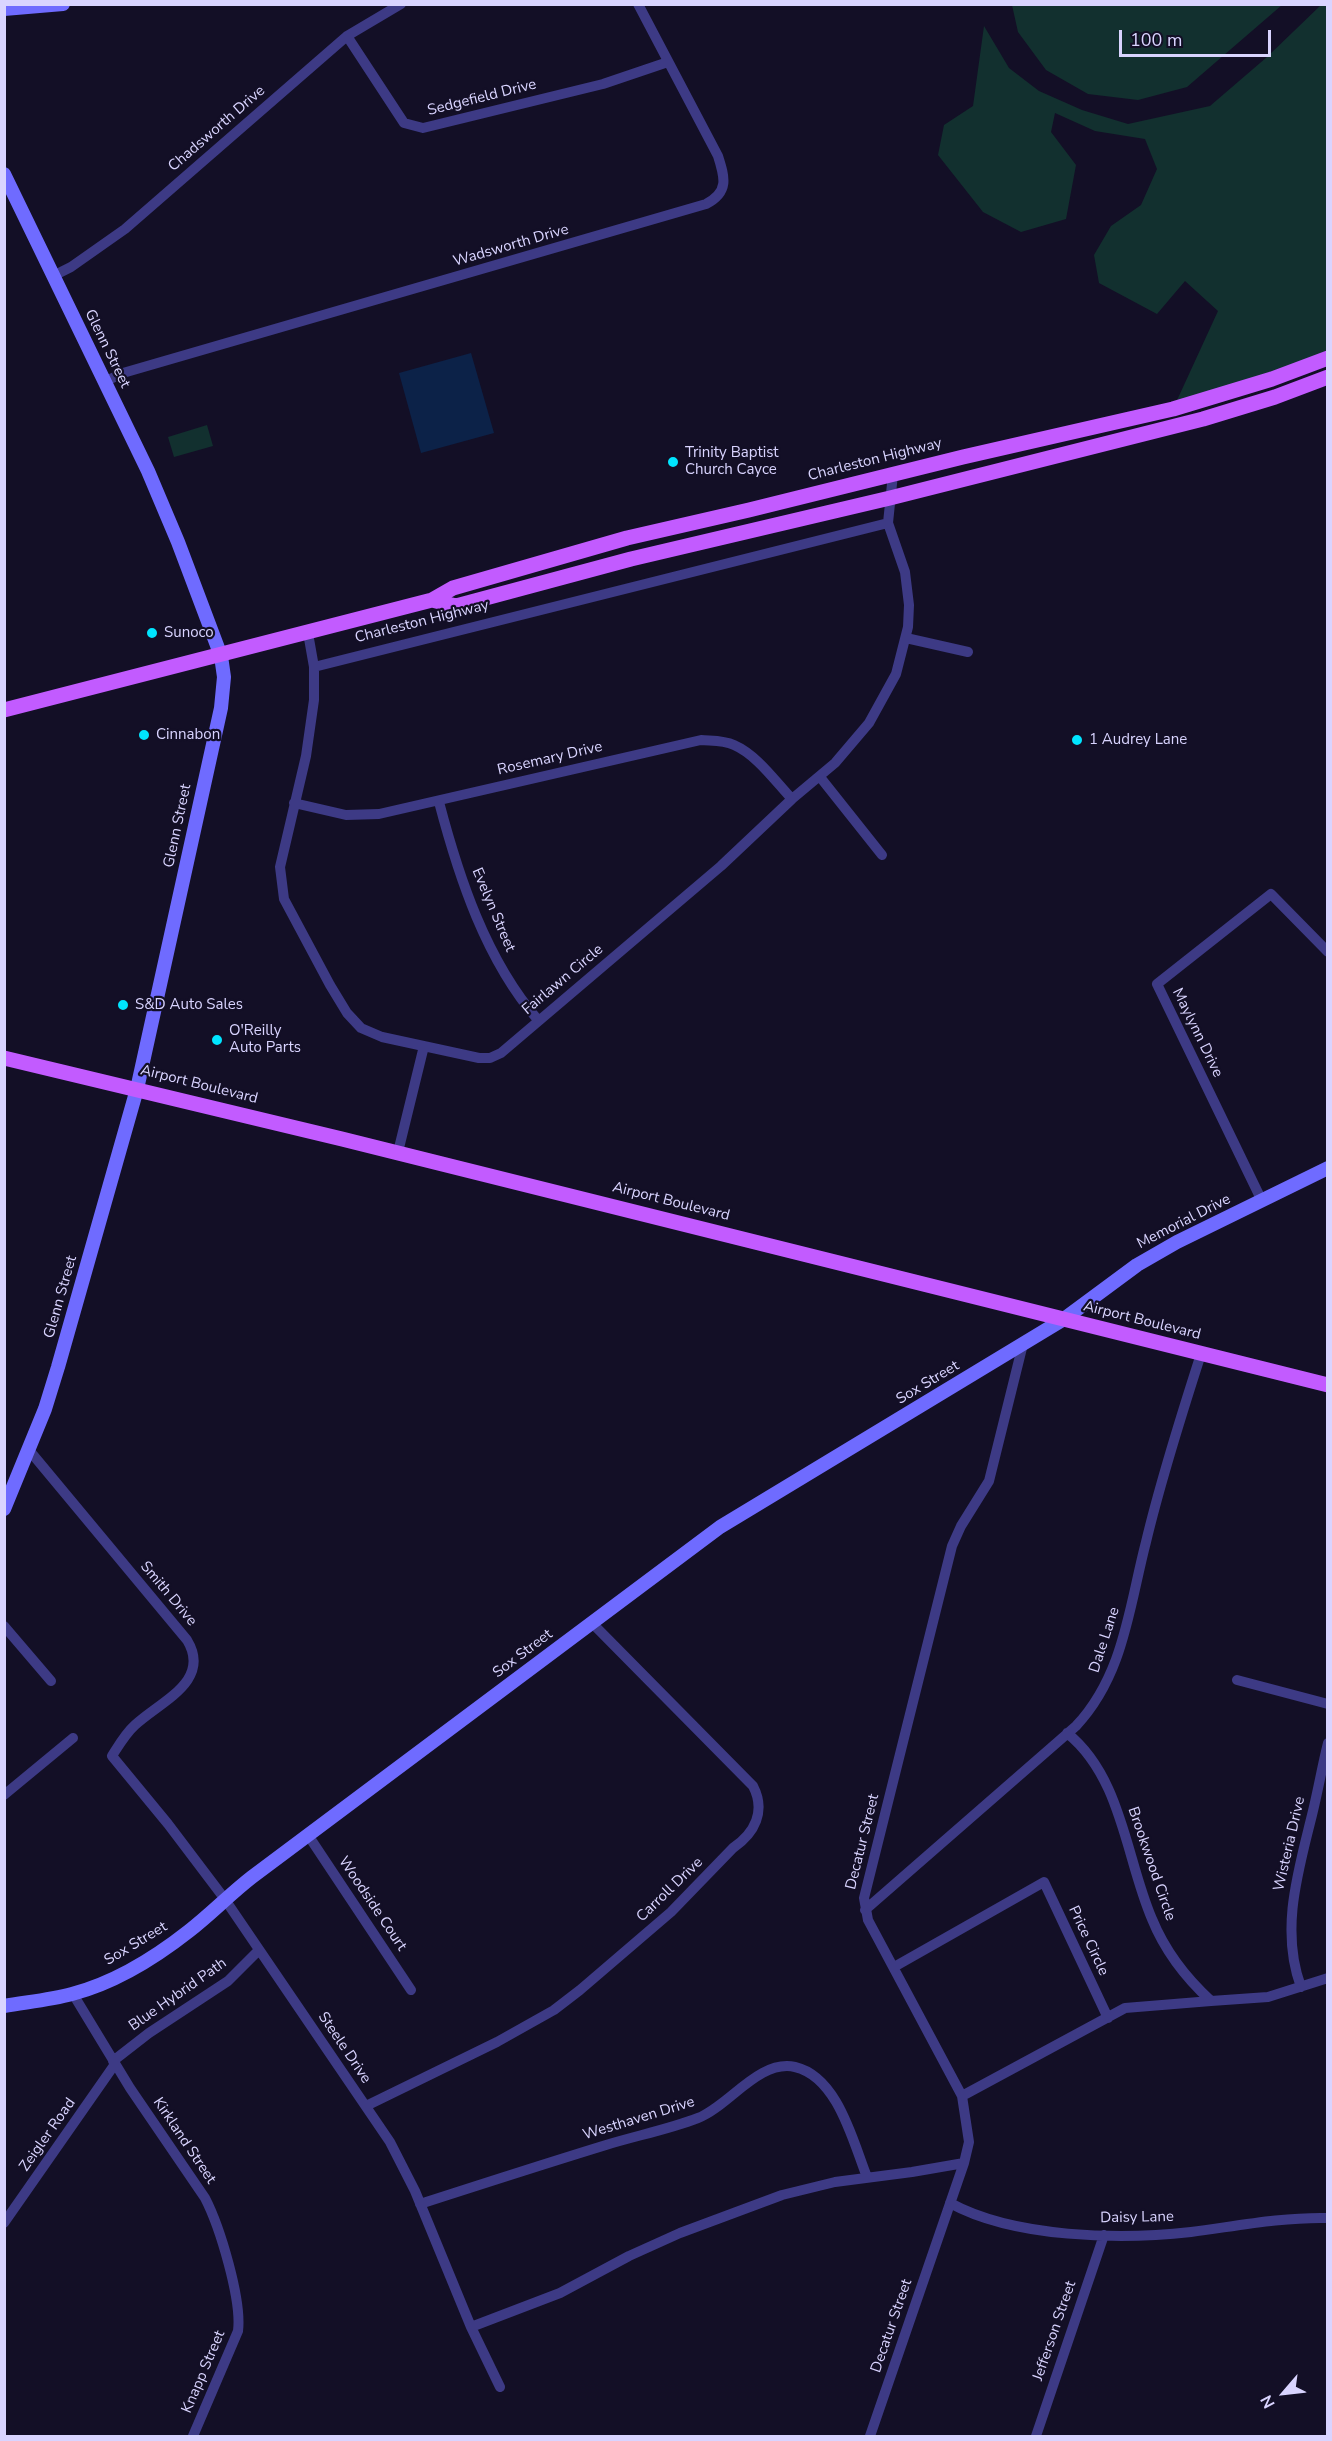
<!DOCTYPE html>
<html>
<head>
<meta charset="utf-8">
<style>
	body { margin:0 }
	#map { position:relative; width:1332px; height:2441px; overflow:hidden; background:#130f26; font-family:"Nunito Sans",sans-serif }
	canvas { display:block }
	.frame { position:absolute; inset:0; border:6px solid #d9d4ff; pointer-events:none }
	.north { position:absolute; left:1254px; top:2363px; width:60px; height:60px; -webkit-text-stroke:4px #130f26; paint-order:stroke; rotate:242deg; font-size:16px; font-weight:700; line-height:24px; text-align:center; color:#d9d4ff }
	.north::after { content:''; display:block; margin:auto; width:21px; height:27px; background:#d9d4ff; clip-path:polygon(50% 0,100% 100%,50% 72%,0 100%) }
	.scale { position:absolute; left:1119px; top:30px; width:152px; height:27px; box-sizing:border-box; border:3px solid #d9d4ff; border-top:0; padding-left:8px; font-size:18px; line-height:21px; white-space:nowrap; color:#d9d4ff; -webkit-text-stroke:4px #130f26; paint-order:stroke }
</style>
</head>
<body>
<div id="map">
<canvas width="1332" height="2441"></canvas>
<div class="frame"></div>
<div class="north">N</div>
<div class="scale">100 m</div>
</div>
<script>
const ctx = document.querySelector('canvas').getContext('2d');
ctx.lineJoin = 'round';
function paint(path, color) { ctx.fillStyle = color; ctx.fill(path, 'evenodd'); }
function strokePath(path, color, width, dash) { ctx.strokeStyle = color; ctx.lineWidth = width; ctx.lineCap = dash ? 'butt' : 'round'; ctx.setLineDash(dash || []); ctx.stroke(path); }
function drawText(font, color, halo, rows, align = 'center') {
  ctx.font = font + ' "Nunito Sans",sans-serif'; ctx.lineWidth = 4.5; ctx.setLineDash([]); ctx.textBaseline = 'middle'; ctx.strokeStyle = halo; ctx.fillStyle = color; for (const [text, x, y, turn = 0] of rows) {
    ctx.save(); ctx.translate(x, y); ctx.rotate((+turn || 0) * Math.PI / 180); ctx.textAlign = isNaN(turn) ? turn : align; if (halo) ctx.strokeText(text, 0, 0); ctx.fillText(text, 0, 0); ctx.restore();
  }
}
paint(new Path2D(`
	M1012 5V4L1282 5 1187 87 1138 100 1088 94 1046 70 1018 32Z
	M1321 5H1327V357L1173 409 1218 311 1185 281 1157 314 1099 283 1094 255 1111 226 1141 205 1157 169 1145 139 1095 131 1055 113 1051 132 1076 165 1066 219 1021 232 983 212 938 155 944 125 973 106 984 26 1009 68 1039 91 1082 110 1128 124 1210 106 1267 57Z
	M207 425 213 446 174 457 168 437Z`), '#12302f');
paint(new Path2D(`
	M471 353 494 433 421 453 399 373Z`), '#0c2248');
strokePath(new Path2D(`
	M347 36 404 123 423 128 603 84 668 62
	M53 276 71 267 125 229 347 36 401 4
	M104 382 123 373 706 204C729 192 725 178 718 156L638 4
	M308 633 314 667V700L306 756 280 867 284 899 330 985 347 1013 361 1028 382 1037 479 1058H490L501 1053 721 866 792 799 835 763 869 723 896 674 908 627 909 605 905 572 888 523 893 474
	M906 638 968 652
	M314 667 888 523
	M820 777 882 855
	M439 802C459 878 486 960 538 1020
	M294 803 346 815 379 814 701 740C712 741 723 740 734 745 757 755 775 781 792 799
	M398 1152 424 1046
	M1262 1201 1157 984 1271 894 1328 952
	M29 1450 187 1640C212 1681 161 1701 135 1725 125 1734 119 1745 112 1756L168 1824 224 1898 390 2142 415 2191 471 2327 500 2387
	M4 1626 51 1681
	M1237 1680 1328 1704
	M1067 1733C1122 1777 1126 1859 1152 1919 1165 1951 1186 1978 1211 2001L1268 1997 1328 1978
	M4 1795 73 1738
	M308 1835 411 1990
	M865 1910 1076 1726C1124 1675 1129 1607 1146 1542 1161 1479 1181 1416 1201 1354
	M894 1967 1044 1882 1108 2018
	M1301 1987C1280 1930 1298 1872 1312 1815 1318 1791 1322 1767 1328 1743
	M73 1994 130 2088 205 2198C220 2227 242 2300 238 2331L193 2436
	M113 2061 149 2033 228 1981 259 1950
	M962 2096 1125 2008 1211 2001
	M366 2106 497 2042 554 2010 580 1990 671 1912 733 1848C755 1833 766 1811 753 1786L591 1622
	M950 2203C1014 2238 1120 2240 1191 2232 1237 2226 1281 2217 1328 2218
	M420 2204C482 2184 544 2164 606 2145 635 2136 670 2129 698 2118 729 2106 759 2059 795 2067 838 2077 853 2142 867 2177
	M4 2223 115 2064
	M471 2327 560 2293 629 2256 680 2233 782 2195 835 2182 912 2172 964 2163
	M870 2436 964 2163 969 2142 962 2096 868 1920 864 1898 952 1546 961 1526 989 1481 1023 1344
	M1036 2436 1104 2235`), '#3d3a85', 10);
strokePath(new Path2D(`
	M4 9 63 4
	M4 174 148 471 178 542 221 656 224 677 221 708 137 1089 58 1367 45 1409 4 1509
	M4 2006C27 2002 50 2000 72 1994 114 1983 156 1957 189 1931 211 1914 230 1894 252 1877L720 1527 1064 1319 1137 1265 1177 1242 1328 1168`), '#6f6bff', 14);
strokePath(new Path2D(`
	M432 600 456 606 631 559 890 498 1203 419 1275 397 1328 377
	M4 710 432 600 453 588 627 538 749 510 963 457 1173 409 1272 379 1328 358
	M4 1058 342 1139 1328 1385`), '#c25bff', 15);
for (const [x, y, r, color] of [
	[673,462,6,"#00e5ff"],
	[152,633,6,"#00e5ff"],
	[144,735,6,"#00e5ff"],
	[1077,740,6,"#00e5ff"],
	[123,1005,6,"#00e5ff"],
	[217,1040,6,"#00e5ff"]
]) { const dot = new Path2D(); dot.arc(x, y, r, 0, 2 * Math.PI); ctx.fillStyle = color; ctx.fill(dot); strokePath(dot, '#130f26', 2); }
drawText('15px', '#d9d4ff', '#130f26', [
	["Sedgefield Drive",482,98,-14],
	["Chadsworth Drive",217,129,-41],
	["Wadsworth Drive",511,246,-16],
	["Glenn Street",107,349,64],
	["Charleston Highway",875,460,-14],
	["Charleston Highway",422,622,-14],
	["Rosemary Drive",550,759,-13],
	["Glenn Street",178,826,-78],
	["Evelyn Street",493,910,67],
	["Fairlawn Circle",563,980,-40],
	["Maylynn Drive",1197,1033,64],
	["Airport Boulevard",199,1085,14],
	["Airport Boulevard",671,1202,14],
	["Memorial Drive",1184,1222,-27],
	["Glenn Street",61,1297,-74],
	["Airport Boulevard",1142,1321,14],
	["Sox Street",928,1383,-31],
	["Smith Drive",168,1594,50],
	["Dale Lane",1105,1640,-72],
	["Sox Street",523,1654,-37],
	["Decatur Street",863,1842,-76],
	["Wisteria Drive",1290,1844,-77],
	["Brookwood Circle",1151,1864,71],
	["Carroll Drive",670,1890,-44],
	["Woodside Court",372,1904,56],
	["Price Circle",1088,1941,65],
	["Sox Street",136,1944,-31],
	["Blue Hybrid Path",178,1995,-35],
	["Steele Drive",344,2048,56],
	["Westhaven Drive",639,2119,-17],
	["Zeigler Road",48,2135,-55],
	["Kirkland Street",184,2141,56],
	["Daisy Lane",1137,2218,-1],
	["Decatur Street",892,2326,-71],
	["Jefferson Street",1055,2331,-71],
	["Knapp Street",204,2372,-67]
]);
drawText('15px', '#d9d4ff', '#130f26', [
	["Trinity Baptist",685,453],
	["Church Cayce",685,470],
	["Sunoco",164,633],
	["Cinnabon",156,735],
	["1 Audrey Lane",1089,740],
	["S&D Auto Sales",135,1005],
	["O'Reilly",229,1031],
	["Auto Parts",229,1048]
], 'left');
</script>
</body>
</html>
